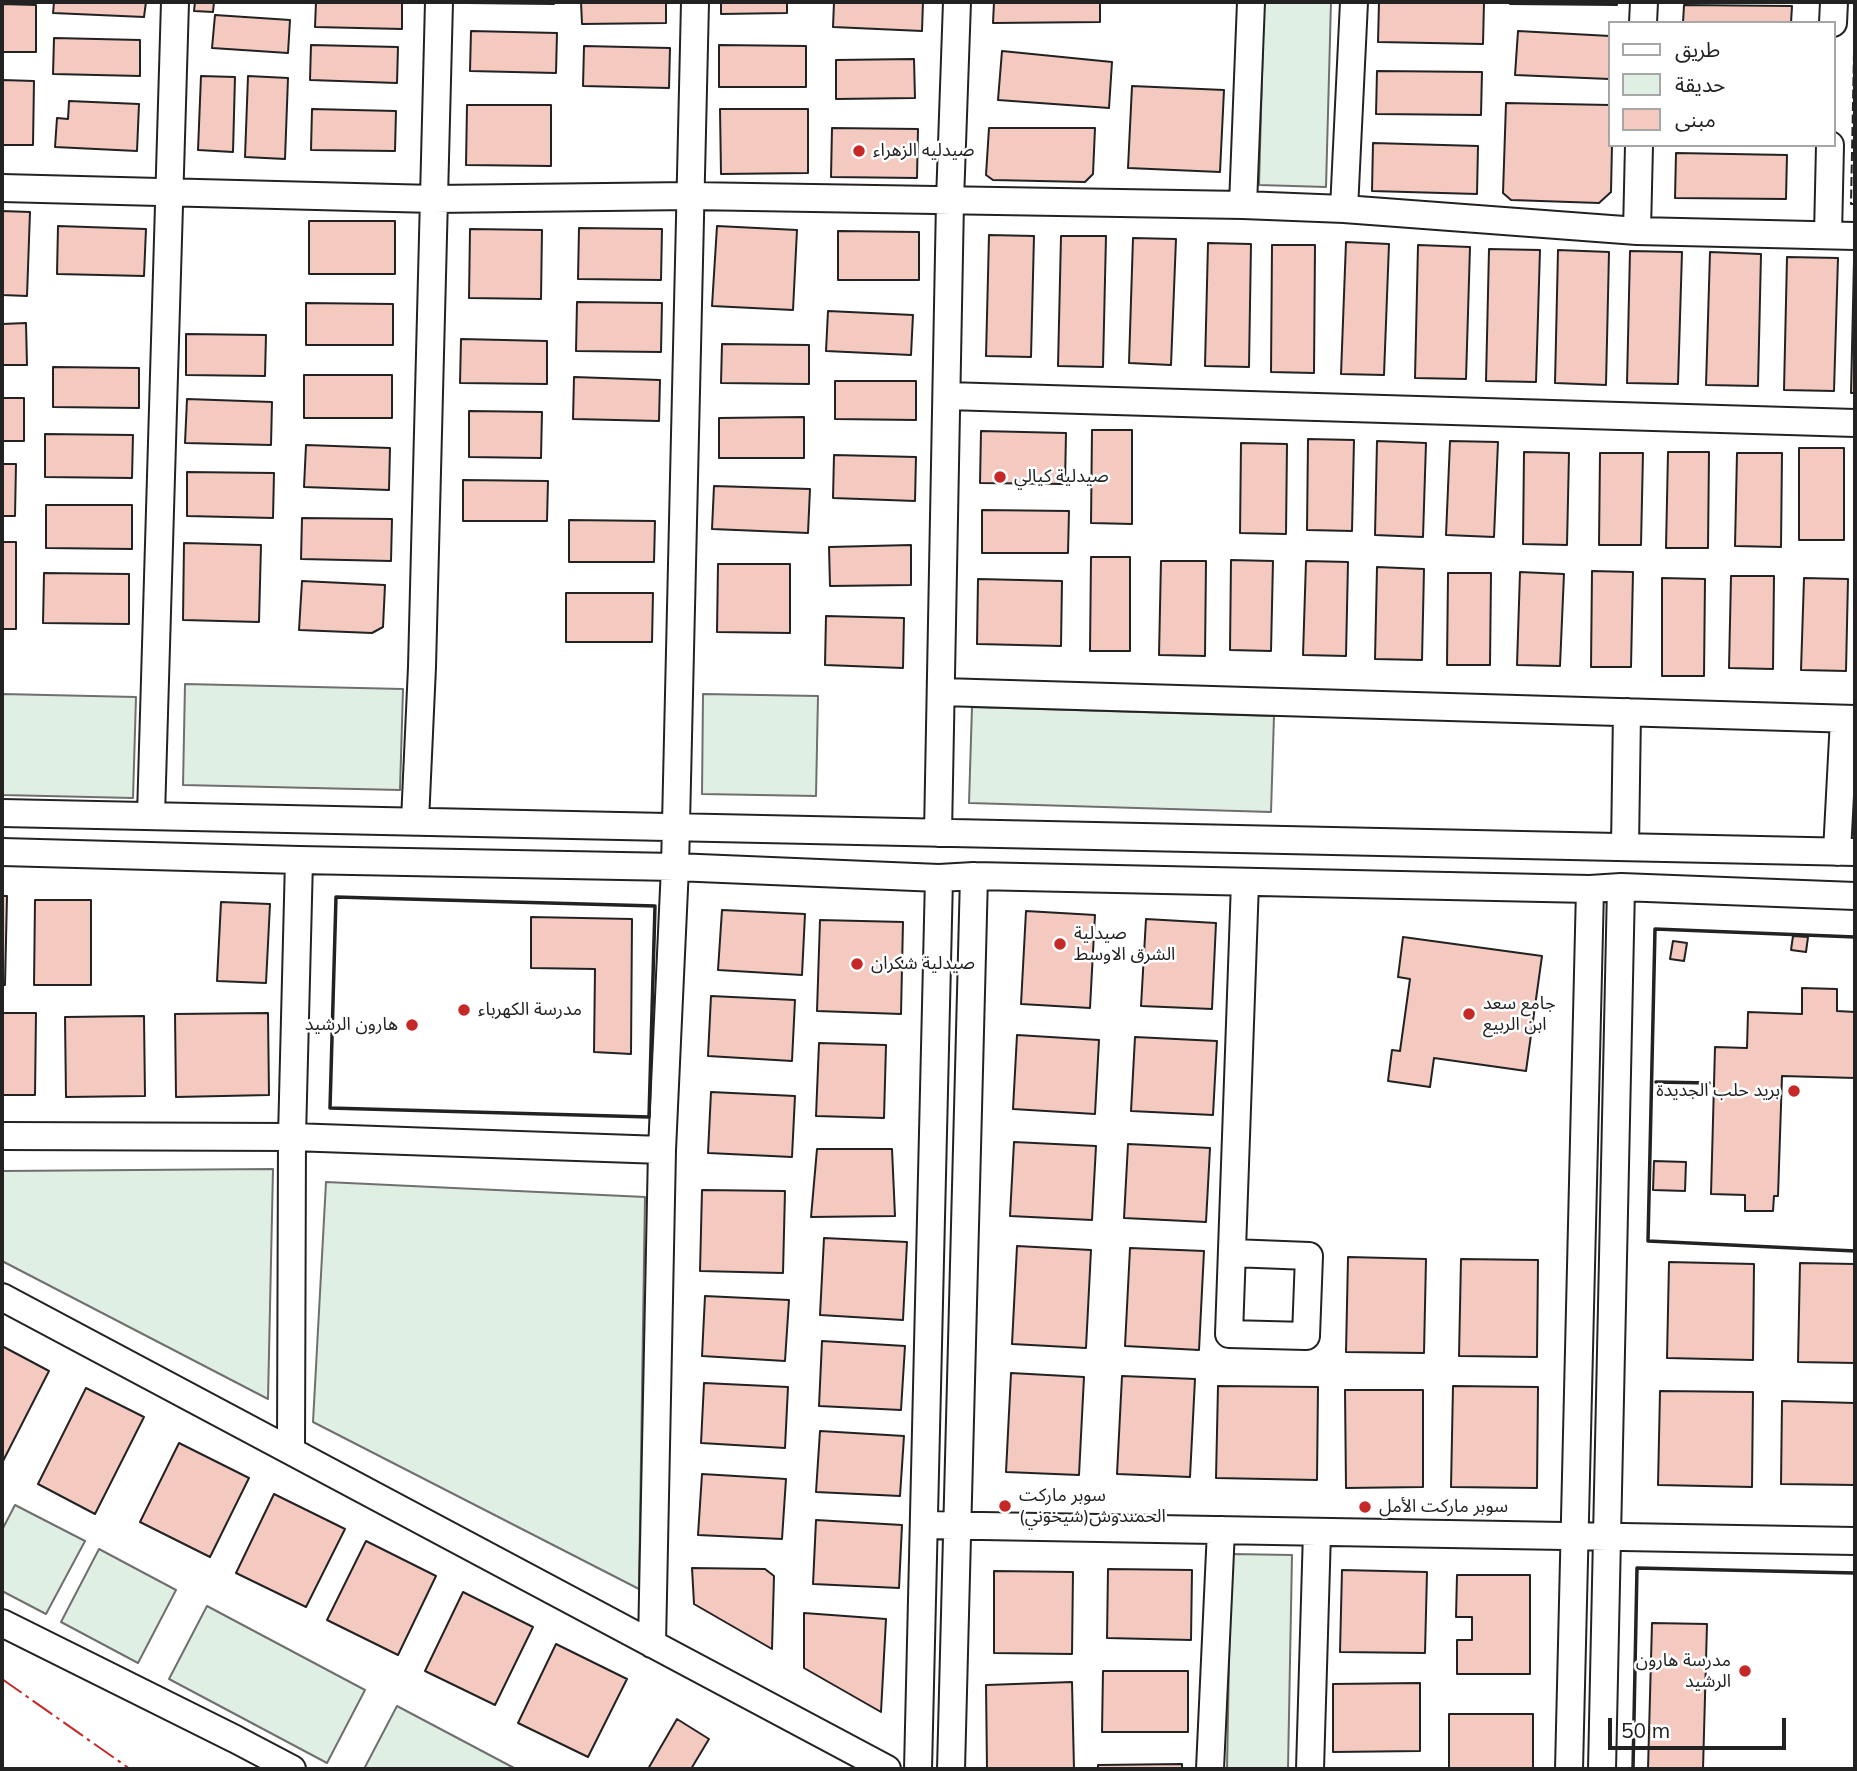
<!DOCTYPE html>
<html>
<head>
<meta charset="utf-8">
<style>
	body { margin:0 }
	#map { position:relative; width:1857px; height:1771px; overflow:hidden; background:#fff; font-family:Mulish,"Noto Sans Arabic",sans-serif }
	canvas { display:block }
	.frame { position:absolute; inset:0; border:4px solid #222; pointer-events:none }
	.legend { position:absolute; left:1608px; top:21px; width:228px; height:126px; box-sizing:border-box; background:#fff; border:2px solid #a7a7a7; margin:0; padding:9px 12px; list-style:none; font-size:21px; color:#222 }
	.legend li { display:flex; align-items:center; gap:14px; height:35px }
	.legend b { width:35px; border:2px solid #a7a7a7 }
	.scale { position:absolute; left:1608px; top:1718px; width:178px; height:32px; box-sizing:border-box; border:4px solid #222; border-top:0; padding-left:9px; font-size:21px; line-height:24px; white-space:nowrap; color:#222; -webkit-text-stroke:5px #fff; paint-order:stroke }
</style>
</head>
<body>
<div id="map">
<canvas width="1857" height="1771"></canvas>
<div class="frame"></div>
<ul class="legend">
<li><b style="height:9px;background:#fff"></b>طريق</li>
<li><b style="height:19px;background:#e0efe3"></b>حديقة</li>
<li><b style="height:19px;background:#f3c9c0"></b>مبنى</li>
</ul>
<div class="scale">50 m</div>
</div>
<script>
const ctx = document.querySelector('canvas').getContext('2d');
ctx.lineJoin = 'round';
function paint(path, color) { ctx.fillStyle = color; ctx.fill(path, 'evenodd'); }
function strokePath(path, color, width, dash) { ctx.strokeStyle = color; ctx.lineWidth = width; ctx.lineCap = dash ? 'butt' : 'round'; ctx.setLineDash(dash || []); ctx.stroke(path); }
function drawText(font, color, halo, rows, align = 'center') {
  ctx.font = font + ' Mulish,"Noto Sans Arabic",sans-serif'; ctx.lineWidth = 5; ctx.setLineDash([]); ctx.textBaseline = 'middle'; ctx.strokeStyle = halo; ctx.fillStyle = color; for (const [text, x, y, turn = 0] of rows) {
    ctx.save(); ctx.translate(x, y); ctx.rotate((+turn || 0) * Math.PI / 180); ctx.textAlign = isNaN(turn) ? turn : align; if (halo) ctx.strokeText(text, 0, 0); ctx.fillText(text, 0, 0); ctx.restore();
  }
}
const green = new Path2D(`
	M1264 2H1331L1326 187 1259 185Z
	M185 684 403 689 400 790 183 785Z
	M2 694 136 697 133 798 2 795Z
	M703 694 818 696 816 796 702 794Z
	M972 707 1274 716 1271 812 969 803Z
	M273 1169 268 1399 2 1261V1171Z
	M326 1182 645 1197 639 1589 313 1422Z
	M15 1505 85 1541 46 1614 2 1591V1530Z
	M99 1549 176 1590 138 1663 61 1622Z
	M1231 1554 1292 1555 1288 1769H1227Z
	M207 1606 365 1690 327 1763 169 1679Z
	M397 1706 516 1769H364Z`);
paint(green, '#e0efe3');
strokePath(green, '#6f6f6f', 2);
const building = new Path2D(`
	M54 2H146L144 17 53 13Z
	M195 2H214L213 12 194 11Z
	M316 2H402V29L315 27Z
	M468 2H554V4L468 3Z
	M581 2H666V23L582 24Z
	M721 2H787V13L721 14Z
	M834 2H923L922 31 833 27Z
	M994 2H1100V22L993 23Z
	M1379 2H1484L1483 44 1378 42Z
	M1510 2H1617V5L1510 4Z
	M2 4 36 5V52H2Z
	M1684 5 1792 6 1791 23H1683Z
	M215 15 290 20 288 53 212 48Z
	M471 31 557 33 556 73 470 71Z
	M1518 31 1610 36 1609 79 1515 75Z
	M54 38 140 40V76L53 74Z
	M311 45 398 47 397 83 310 80Z
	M719 45 806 46V87H719Z
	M584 46 670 48 669 88 583 86Z
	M1002 51 1112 62 1109 108 998 100Z
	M914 59 915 98 836 99V60Z
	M1377 71 1482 72 1481 115 1376 114Z
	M201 76 235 77 233 152 198 150Z
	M248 76 288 78 285 159 245 157Z
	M2 80 34 81 33 145H2Z
	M1132 86 1224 90 1220 172 1128 168Z
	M69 101 139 104 137 151 55 147 57 118 68 119Z
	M1506 103 1610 105V145H1612L1611 192 1599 203 1511 200 1503 193Z
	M467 105H551V166L466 165Z
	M312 109 396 111 395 151 311 150Z
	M720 109H808V173L721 174Z
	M832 128 918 129 917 178 831 177Z
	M989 128H1095L1093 174 1085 182 993 180 986 175Z
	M1373 143 1478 146 1477 194 1372 191Z
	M1676 153 1787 155 1786 199 1675 198Z
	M2 211 30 212 27 296 2 295Z
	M309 221H395V274H309Z
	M58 226 146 229 144 276 57 274Z
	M717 226 797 230 793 310 712 306Z
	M579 228 662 229 661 280 578 279Z
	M470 229 542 230 541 299 469 298Z
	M838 231 919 232V280H838Z
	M989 235 1034 236 1031 357 986 356Z
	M1061 236H1106L1103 367 1058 366Z
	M1133 238 1176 239 1171 365 1129 363Z
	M1346 242 1389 244 1384 375 1341 374Z
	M1208 243 1251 244 1249 367 1205 366Z
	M1272 245H1315L1314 373 1271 372Z
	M1418 245 1470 247 1466 379 1415 378Z
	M1489 249 1540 250 1536 382 1486 381Z
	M1558 250 1609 252 1606 385 1555 383Z
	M1630 251 1682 252 1678 384 1627 383Z
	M1710 252 1761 254 1758 386 1706 385Z
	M1787 257 1838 258 1834 391 1784 390Z
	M1854 261H1855V393H1851Z
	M577 302 662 303 661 352 576 351Z
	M306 303 393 304V345H306Z
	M828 311 913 315 911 355 826 351Z
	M26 323 27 365H2V324Z
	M186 334 266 335 265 376 186 375Z
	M461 339 547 341V384L460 383Z
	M722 344 809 345V384L721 383Z
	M53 367 139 368V408L53 407Z
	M304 375H392V418H304Z
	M574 377 660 380 659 421 573 419Z
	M835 381H916V420L835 419Z
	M2 398H24V441H2Z
	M187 399 272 402 271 445 185 443Z
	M469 411 542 412 541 458 469 457Z
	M804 417V458H719V418Z
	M1092 430H1132V524L1091 523Z
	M981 431 1066 433 1065 484 980 483Z
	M45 434 133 435 132 478 45 477Z
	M1308 439 1354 440 1352 531 1307 530Z
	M1377 441 1426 443 1423 537 1375 535Z
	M1450 441 1498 442 1494 537 1446 535Z
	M1241 443 1287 444 1286 534 1240 533Z
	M306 445 390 448 389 490 304 487Z
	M1799 448H1844V540H1799Z
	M1524 452 1569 453 1567 545 1523 544Z
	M1668 452H1709L1708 548H1666Z
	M1600 453H1643L1641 545H1599Z
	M1737 453H1782L1781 547 1735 546Z
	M834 455 916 457 915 501 833 498Z
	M2 464H16L15 516H2Z
	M187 472 274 473 273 518 187 516Z
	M463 480 548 481 547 521H463Z
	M714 486 810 489 808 533 712 529Z
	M46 505H132V549L46 548Z
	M982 510 1069 511 1068 553H982Z
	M302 518 392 519 391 561 301 559Z
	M569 520 655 521 654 562H569Z
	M2 542H16V629H2Z
	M184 543 261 545 259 622 183 620Z
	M911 545V585L830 586 829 547Z
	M1091 557H1130V651H1090Z
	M1231 560 1273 561 1271 651 1230 650Z
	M1161 561H1206L1205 656 1159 655Z
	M1306 561 1348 562 1346 656 1303 655Z
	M718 564H790V633L717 632Z
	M1377 567 1424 569 1422 660 1375 659Z
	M1592 571 1633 572 1631 667H1591Z
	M1520 572 1564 574 1560 666 1517 665Z
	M44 573 129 574V624L43 623Z
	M1448 573H1491L1490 665H1447Z
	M1731 576H1774L1773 669 1729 668Z
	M1662 578 1705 579 1704 676H1662Z
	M1804 578 1848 579 1846 671 1801 670Z
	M978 579 1062 581 1061 646 977 644Z
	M302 581 385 585 383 627 372 633 299 630Z
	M566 593H653L652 642H566Z
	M826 616 904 618 903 668 825 665Z
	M2 896H7L5 985H2Z
	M35 900H91V985H34Z
	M221 902 270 904 266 983 217 981Z
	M722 910 805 914 802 975 718 970Z
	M1026 911 1095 915 1090 1008 1021 1004Z
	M531 917 632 919 631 1054 594 1052 595 969 531 968Z
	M1146 919 1216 923 1212 1009 1141 1006Z
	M820 920 903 922 901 1014 817 1011Z
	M1793 936 1808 937 1806 952 1791 950Z
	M1403 937 1542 956 1526 1071 1434 1058 1430 1087 1388 1081 1392 1050 1400 1051 1410 979 1398 977Z
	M1673 941 1687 943 1684 961 1670 959Z
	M1802 988 1837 989V1011L1855 1012V1078L1782 1076 1778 1196H1774L1773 1211H1745V1195L1711 1194 1715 1047 1747 1048 1748 1012 1802 1014Z
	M711 996 795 1000 792 1061 708 1056Z
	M2 1013H36L35 1095H2Z
	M268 1013 269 1095 176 1097 175 1014Z
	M144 1016 145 1096 66 1097 65 1017Z
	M1017 1035 1099 1040 1095 1114 1013 1109Z
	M1135 1037 1217 1041 1213 1115 1131 1111Z
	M819 1043 886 1045 884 1118 816 1116Z
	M711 1092 795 1096 792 1157 708 1153Z
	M1014 1142 1096 1146 1092 1220 1010 1216Z
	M1128 1144 1210 1148 1206 1222 1124 1218Z
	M817 1149H892L895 1216 811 1217Z
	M1654 1161 1686 1162 1685 1191 1653 1190Z
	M702 1190 785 1191 783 1273 700 1271Z
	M824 1238 907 1242 903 1320 820 1315Z
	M1017 1246 1091 1250 1086 1348 1012 1344Z
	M1130 1248 1204 1251 1199 1350 1125 1346Z
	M1348 1257 1426 1259 1424 1353 1346 1352Z
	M1461 1259 1538 1260 1537 1357 1459 1356Z
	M1669 1262 1754 1264 1753 1360 1667 1358Z
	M1800 1263 1855 1264V1363L1798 1362Z
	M705 1296 789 1300 785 1361 702 1356Z
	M822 1341 905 1346 901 1410 819 1406Z
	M2 1346 49 1371 2 1463Z
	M1011 1373 1084 1377 1079 1475 1006 1472Z
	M1122 1376 1195 1379 1190 1477 1117 1474Z
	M704 1383 788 1387 785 1448 701 1443Z
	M1218 1386 1318 1387 1317 1480 1216 1478Z
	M1453 1386 1538 1387 1537 1488 1451 1487Z
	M86 1388 144 1417 95 1514 38 1484Z
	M1345 1390H1423V1487L1346 1488Z
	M1660 1391 1753 1392 1752 1487 1658 1485Z
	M1782 1401 1855 1403V1485L1781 1484Z
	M820 1431 904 1436 900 1496 816 1492Z
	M179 1443 249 1478 210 1557 140 1522Z
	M702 1474 786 1479 782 1539 698 1535Z
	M274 1494 345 1529 306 1607 236 1573Z
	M816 1520 902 1525 899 1588 813 1584Z
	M366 1541 436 1576 398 1655 327 1620Z
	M692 1568 765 1569 774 1576 772 1649 694 1604Z
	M1108 1569 1192 1570 1191 1640 1107 1638Z
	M1342 1570 1427 1572 1425 1653 1340 1652Z
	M994 1571 1073 1572 1072 1654 994 1653Z
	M1457 1575H1530V1674H1457V1640H1472V1617H1456Z
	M463 1592 533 1627 495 1705 425 1671Z
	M804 1613 886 1619 881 1712 804 1668Z
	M1652 1623 1707 1624 1703 1769H1648Z
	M556 1644 627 1679 588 1757 518 1723Z
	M1103 1671H1188V1732H1102Z
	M1072 1682 1074 1769H987L986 1685Z
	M1420 1683V1751L1333 1752V1684Z
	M1449 1714H1533V1769H1449Z
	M677 1719 709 1739 691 1769H648Z
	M1182 1764V1769H1098V1765Z`);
paint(building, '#f3c9c0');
strokePath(building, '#222', 2);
const minor = new Path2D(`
	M1643 23 1644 2
	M1833 23 1834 2
	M2 188 434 199 690 196 1243 205 1344 209 1637 231 1855 236
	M1243 205 1251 2
	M1344 209 1354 2
	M1637 231 1639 145
	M1828 235 1830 145
	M947 396 1855 423
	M942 692 1855 719
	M2 813 1855 852
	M151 815 175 2
	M415 821 422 667 439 2
	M938 833 950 201 957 2
	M1625 847 1627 712
	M2 852 299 860 675 867 939 878 974 876 1590 889 1621 887 1855 896
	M1837 852 1844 719
	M2 1136 292 1137 662 1150
	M1232 1253 1309 1256 1306 1336 1229 1334 1245 882
	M2 1297 887 1769
	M291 1450 292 1137 299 860
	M924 1525 1855 1541
	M2 1623 235 1739 292 1769
	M652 1644 662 1150 675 867 695 2
	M918 1769 939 878
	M951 1769 974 876
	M1210 1769 1221 1530
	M1310 1769 1317 1532
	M1569 1769 1590 889
	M1602 1769 1621 887`);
strokePath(minor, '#222', 30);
strokePath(minor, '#fff', 26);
strokePath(new Path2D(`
	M1855 2 1851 204H1855`), '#222', 2, [9, 3.5]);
strokePath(new Path2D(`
	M336 897 655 906 649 1117 330 1108Z
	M1855 937 1655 929 1648 1241 1855 1251
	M1656 1082 1709 1083
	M1633 1769 1637 1568 1855 1573`), '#222', 3.5);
strokePath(new Path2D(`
	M2 1679 130 1769`), '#c62828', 2, [24, 5, 3.5, 5]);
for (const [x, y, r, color] of [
	[859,151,7,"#c62828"],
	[1000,477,7,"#c62828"],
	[1060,944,7,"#c62828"],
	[857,964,7,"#c62828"],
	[464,1010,7,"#c62828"],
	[1469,1014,7,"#c62828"],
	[412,1025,7,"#c62828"],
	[1794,1091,7,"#c62828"],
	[1005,1506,7,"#c62828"],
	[1365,1507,7,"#c62828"],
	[1745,1671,7,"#c62828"]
]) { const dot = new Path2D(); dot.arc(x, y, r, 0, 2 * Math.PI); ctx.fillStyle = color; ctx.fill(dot); strokePath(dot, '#fff', 2.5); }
drawText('18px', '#222', '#fff', [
	["صيدليه الزهراء",873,151],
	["صيدلية كيالي",1014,477],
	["صيدلية",1074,934],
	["الشرق الاوسط",1074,955],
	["صيدلية شكران",871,964],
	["جامع سعد",1483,1004],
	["ابن الربيع",1483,1025],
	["مدرسة الكهرباء",478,1010],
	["هارون الرشيد",398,1025,"right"],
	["بريد حلب الجديدة",1780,1091,"right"],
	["سوبر ماركت",1019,1496],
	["الحمندوش(شيخوني)",1019,1517],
	["سوبر ماركت الأمل",1379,1507],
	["مدرسة هارون",1731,1661,"right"],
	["الرشيد",1731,1682,"right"]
], 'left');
</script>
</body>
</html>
